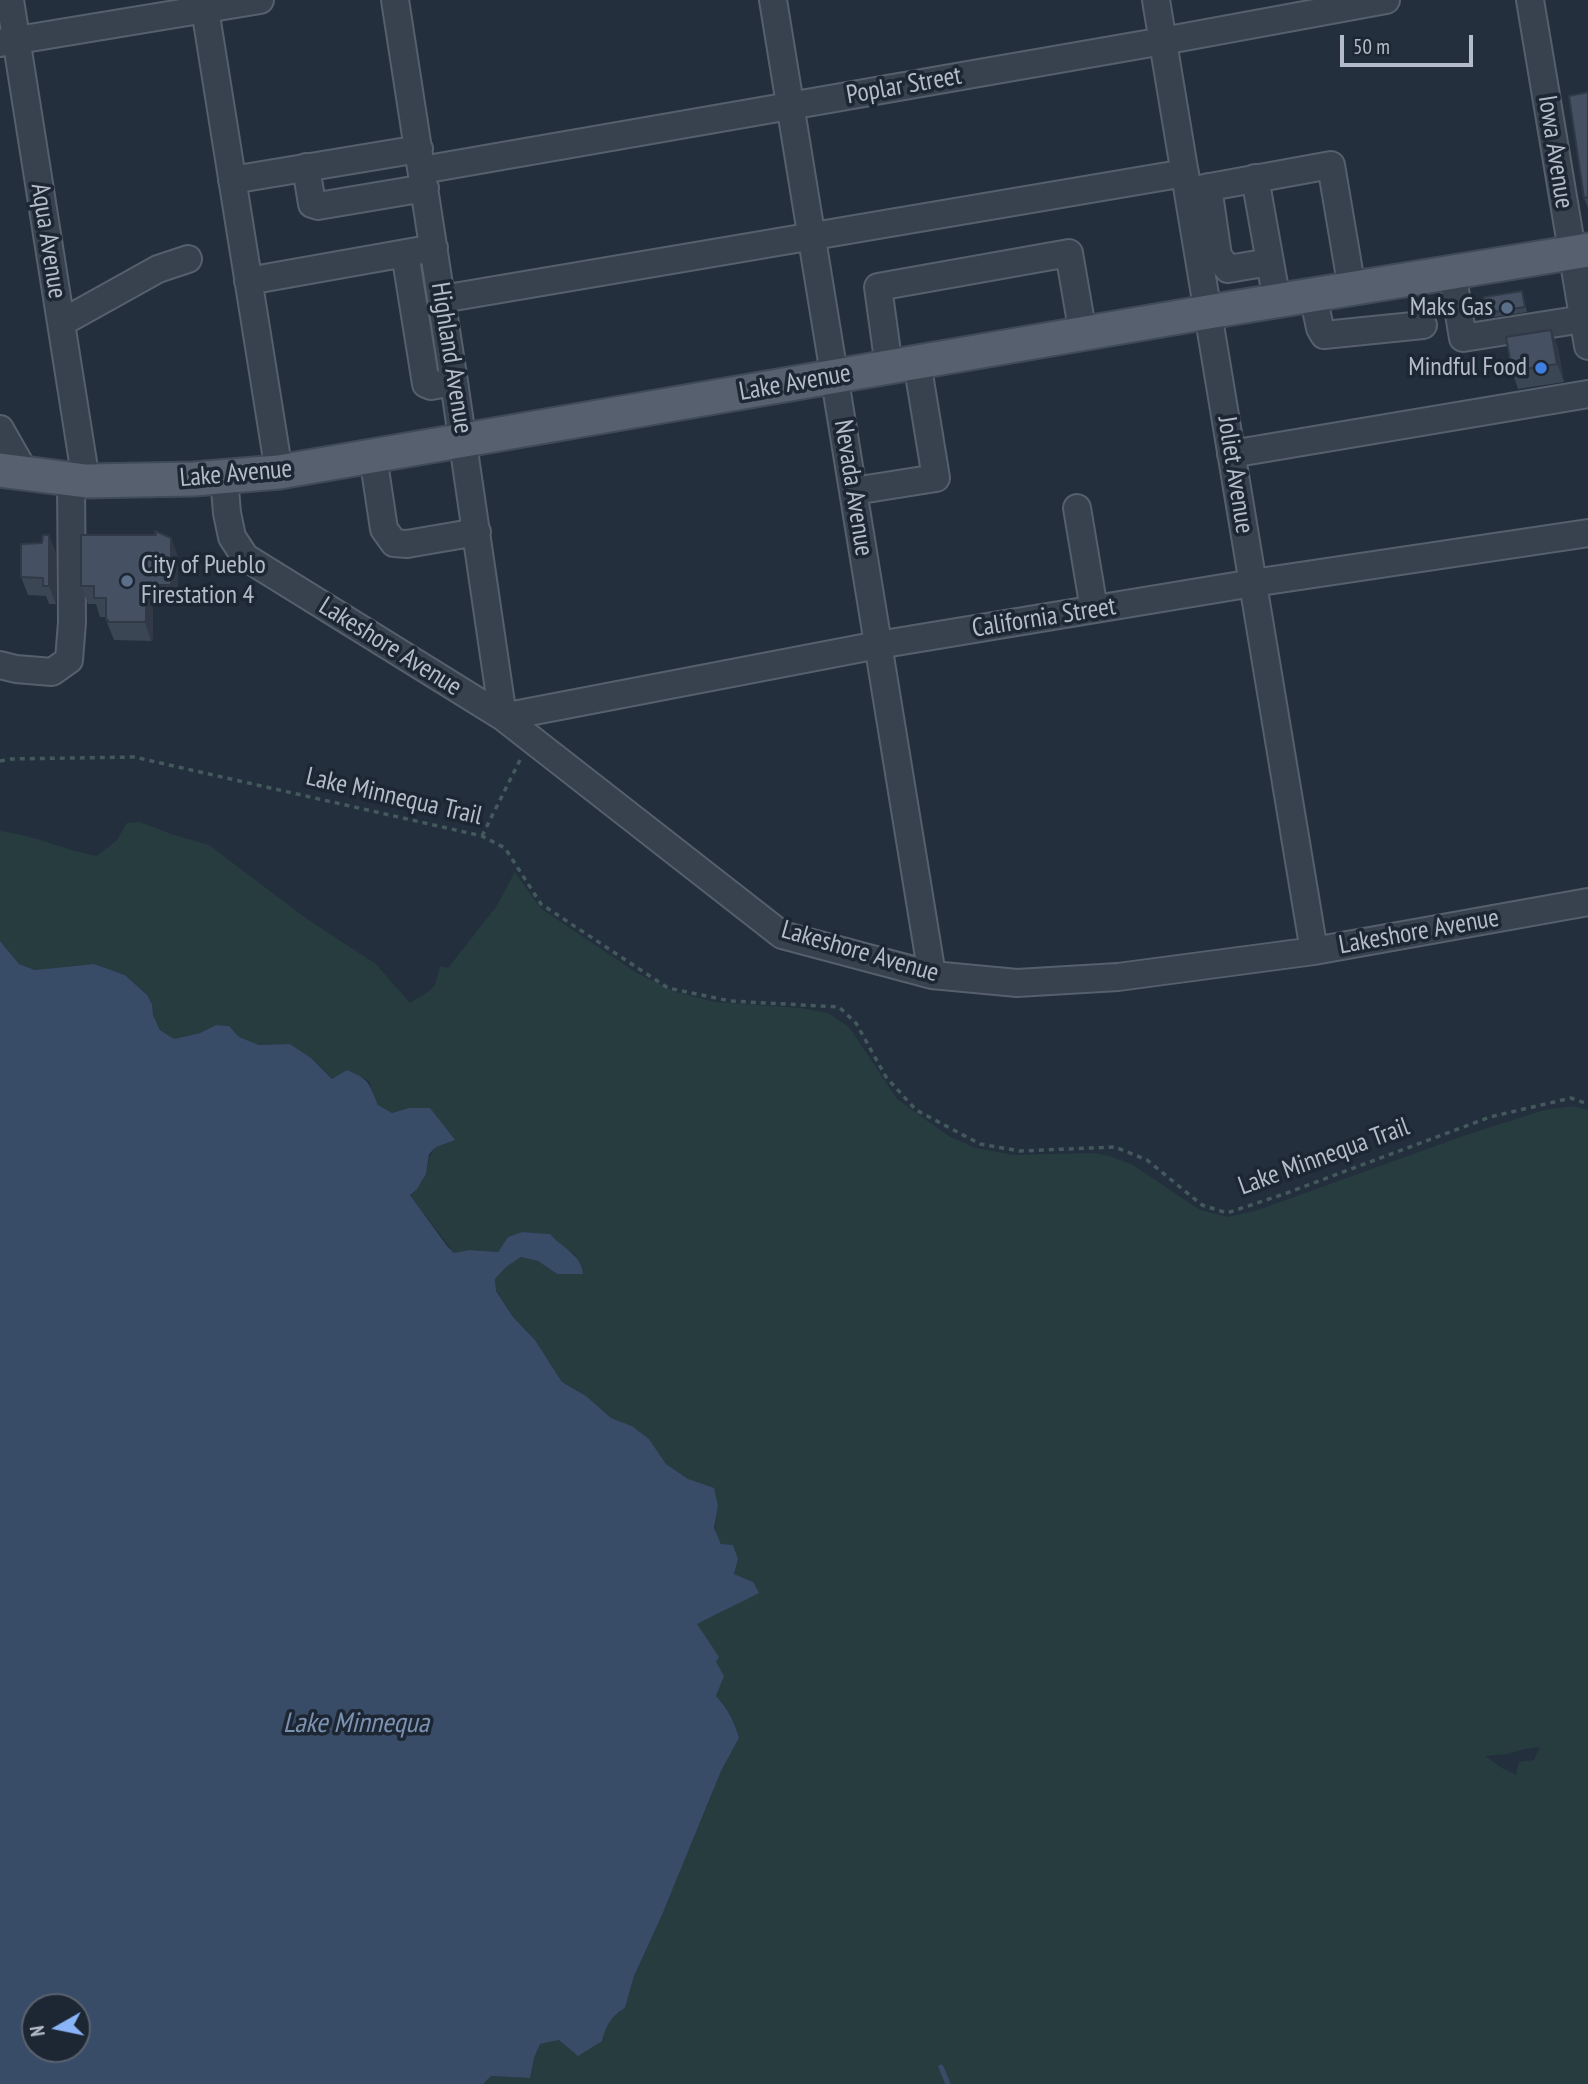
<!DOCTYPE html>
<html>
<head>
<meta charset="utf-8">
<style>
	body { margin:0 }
	#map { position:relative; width:1588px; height:2084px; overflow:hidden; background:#242f3e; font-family:"PT Sans Narrow",sans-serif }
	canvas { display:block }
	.north { position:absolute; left:21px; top:1993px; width:70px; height:70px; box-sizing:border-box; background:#1d2633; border:2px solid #59626f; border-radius:50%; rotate:261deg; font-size:19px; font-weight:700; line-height:28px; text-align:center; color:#b4bcc9 }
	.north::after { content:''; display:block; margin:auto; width:24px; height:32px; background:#8ab4f8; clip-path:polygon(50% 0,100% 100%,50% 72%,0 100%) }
	.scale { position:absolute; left:1340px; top:35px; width:133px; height:32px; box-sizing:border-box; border:4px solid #b4bcc9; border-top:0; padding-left:9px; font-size:21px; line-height:24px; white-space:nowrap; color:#b4bcc9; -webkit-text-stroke:5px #1d2633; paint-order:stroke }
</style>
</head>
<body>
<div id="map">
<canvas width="1588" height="2084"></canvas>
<div class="north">N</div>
<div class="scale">50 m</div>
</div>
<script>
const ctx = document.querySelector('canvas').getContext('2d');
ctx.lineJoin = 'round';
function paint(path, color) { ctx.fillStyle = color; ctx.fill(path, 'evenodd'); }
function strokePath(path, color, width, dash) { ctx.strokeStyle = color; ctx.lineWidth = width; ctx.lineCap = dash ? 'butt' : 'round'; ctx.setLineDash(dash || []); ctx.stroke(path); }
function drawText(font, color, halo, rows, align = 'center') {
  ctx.font = font + ' "PT Sans Narrow",sans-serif'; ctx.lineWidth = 7; ctx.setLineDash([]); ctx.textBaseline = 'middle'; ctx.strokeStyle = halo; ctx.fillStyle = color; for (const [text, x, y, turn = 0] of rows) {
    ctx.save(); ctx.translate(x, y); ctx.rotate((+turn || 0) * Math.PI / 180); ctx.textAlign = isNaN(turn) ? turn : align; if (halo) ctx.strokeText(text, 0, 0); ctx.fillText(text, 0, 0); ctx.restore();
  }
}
paint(new Path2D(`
	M140 822 171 834 209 845 307 919 376 964 410 1003C418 997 430 993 435 984 438 979 438 971 441 966L448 968 496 907 515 872 538 905 546 912 637 973 676 992 715 1002 801 1008 828 1013 849 1027 897 1099 950 1137 976 1148 1013 1155 1092 1153 1110 1156 1133 1165 1200 1210 1228 1217 1258 1210 1463 1136 1544 1110 1572 1106 1588 1110V2084H483L490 2076 530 2078 534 2058 540 2044 559 2040 602 2041C607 2025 610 2017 625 2008L634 1976 662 1915 721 1771 739 1738C734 1721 728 1709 716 1696L723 1677 697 1624 728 1609 753 1582 734 1574 738 1559C715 1539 712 1536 718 1506L688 1479 666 1464 649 1439 632 1426 611 1418 586 1396 562 1382 535 1340 513 1317 496 1290 495 1279 506 1267 521 1257 538 1261 557 1274 576 1255 558 1243 550 1234 522 1232 508 1237 498 1252 469 1250 454 1253 410 1195C416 1190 422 1183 425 1175 429 1164 427 1156 436 1147L409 1108 392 1113 378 1105 369 1081 347 1070 333 1079 311 1058 290 1044 259 1045 239 1037 229 1026 216 1025 200 1033 174 1039 160 1030 153 1015 152 1004 147 995 125 975 94 964 35 970 19 964 0 941V831C34 835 64 850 97 856L117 840 127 823ZM1540 1747 1534 1760 1519 1762 1516 1775 1502 1768 1485 1756 1507 1754 1525 1749Z`), '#263c3f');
paint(new Path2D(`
	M0 941 19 964 35 970 94 964 125 975 147 995 152 1004 153 1015 160 1030 174 1039 200 1033 216 1025 229 1026 239 1037 259 1045 290 1044 311 1058 332 1079 347 1070C370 1080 369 1083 378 1105L392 1113 409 1108H430L455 1140 436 1147 429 1154 426 1174 417 1189 410 1195 447 1246 454 1253 469 1250 498 1252 508 1237 522 1232 550 1234C562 1248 581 1254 583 1274H557L538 1261 521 1257 506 1267 495 1279 496 1291 513 1317 535 1340 562 1382 586 1396 611 1418 632 1426 649 1439 666 1464 688 1479 714 1488 718 1506 714 1528 721 1544 733 1545 738 1559 734 1574 753 1582 759 1593 697 1624 719 1657 716 1662 724 1676 716 1696C728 1709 734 1721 739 1738L721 1771 662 1915 634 1976 625 2008C610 2017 607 2025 602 2041L578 2056 559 2040 540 2044 534 2058 530 2078 491 2076 483 2084H0ZM35 2007H77V2049H35Z`), '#394c67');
strokePath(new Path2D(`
	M941 2067 948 2084`), '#394c67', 5);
const minor = new Path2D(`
	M10 0 86 481
	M395 0 454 382 503 717 878 645 1253 583 1588 533
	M773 0 932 975
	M1156 0 1314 951
	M1530 0 1588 346
	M205 9 279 472
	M0 43 260 0
	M306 167 312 204 318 206 425 188
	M422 170 1163 41 1386 0
	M1255 178 1277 301
	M232 180 419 149
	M1208 187 1218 256
	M1188 191 1331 165 1352 289
	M405 253 426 384 431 386 454 382
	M1199 259 1218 256 1228 269 1270 262
	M1452 272 1463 338 1583 319
	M248 281 434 248
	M1313 295 1320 328 1324 335 1423 325
	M442 299 1185 173
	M61 323 158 269 188 259
	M889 367 878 287 1069 253 1083 334
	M0 429 25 473
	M1231 454 1588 394
	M373 456 384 529 394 543 407 544 477 532
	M224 477 227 513 232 537 245 557 503 717 782 935 932 975 1017 983 1118 977 1314 951 1588 902
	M854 491 936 478 917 362
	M1077 508 1094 609
	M0 665 16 669 52 672 69 660 72 622 71 479`);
const major = new Path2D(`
	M0 470 86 481 194 479 279 472 1208 312 1588 250`);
strokePath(minor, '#565f6c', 30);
strokePath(major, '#414a57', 37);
strokePath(new Path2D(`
	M0 761 11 759 134 757 482 836 505 848 541 904 668 988 730 1001 839 1007 856 1023 886 1077 916 1110 980 1144 1020 1151 1115 1147 1147 1160 1202 1205 1227 1213 1287 1193 1490 1117 1571 1098 1588 1104
	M482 836 522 756`), '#44595c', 3.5, [5, 5]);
strokePath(minor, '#38414e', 26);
strokePath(major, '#56606e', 33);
paint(new Path2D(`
	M1588 92V208L1584 198Z
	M1522 291 1527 312 1488 318 1487 313Z
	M1551 330 1558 348 1564 382 1518 389 1512 371Z
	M56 553V604H49L46 596 28 595 21 577Z
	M178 556V603H153V638L151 641 114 640 106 620V617H100L96 604H88L81 586Z`), '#3b4654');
paint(new Path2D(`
	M1551 330 1558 348 1564 382 1557 364Z
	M49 535 56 553V604L49 586Z
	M171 538 178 556V603L171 585Z
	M146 585 153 603V638L151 641 145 622Z`), '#303945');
const building = new Path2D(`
	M1588 92V197L1584 198 1569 96Z
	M1522 291 1525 307 1487 313 1484 297Z
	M1551 330 1557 364 1512 371 1506 337Z
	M155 531 171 538V585H146V620L145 622H108V620H106V598H94V586H81V535H156Z
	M43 535H49V586H43V578L21 577V544L42 543Z`);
paint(building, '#455162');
strokePath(building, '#303945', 2);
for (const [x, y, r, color] of [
	[1507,308,7,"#5c6f8a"],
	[1541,368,7,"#3f7fe0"],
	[127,581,7,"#5c6f8a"]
]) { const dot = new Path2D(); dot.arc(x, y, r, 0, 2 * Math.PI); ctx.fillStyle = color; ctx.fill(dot); strokePath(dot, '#1d2633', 2.5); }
drawText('26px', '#b4bcc9', '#1d2633', [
	["Poplar Street",904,86,-10],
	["Iowa Avenue",1555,152,81],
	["Aqua Avenue",48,241,81],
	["Highland Avenue",451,358,81],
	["Lake Avenue",795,383,-10],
	["Lake Avenue",236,474,-5],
	["Joliet Avenue",1235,475,81],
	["Nevada Avenue",853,488,81],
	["California Street",1044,618,-9],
	["Lakeshore Avenue",390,647,32],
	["Lake Minnequa Trail",394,797,13],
	["Lakeshore Avenue",1419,932,-10],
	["Lakeshore Avenue",860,952,16],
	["Lake Minnequa Trail",1324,1157,-20]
]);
drawText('26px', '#b4bcc9', '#1d2633', [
	["Maks Gas",1493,308],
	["Mindful Food",1527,368],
	["City of Pueblo",141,566,"left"],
	["Firestation 4",141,596,"left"]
], 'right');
drawText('italic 28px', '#7c92b1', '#1d2633', [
	["Lake Minnequa",356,1724]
]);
</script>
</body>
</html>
